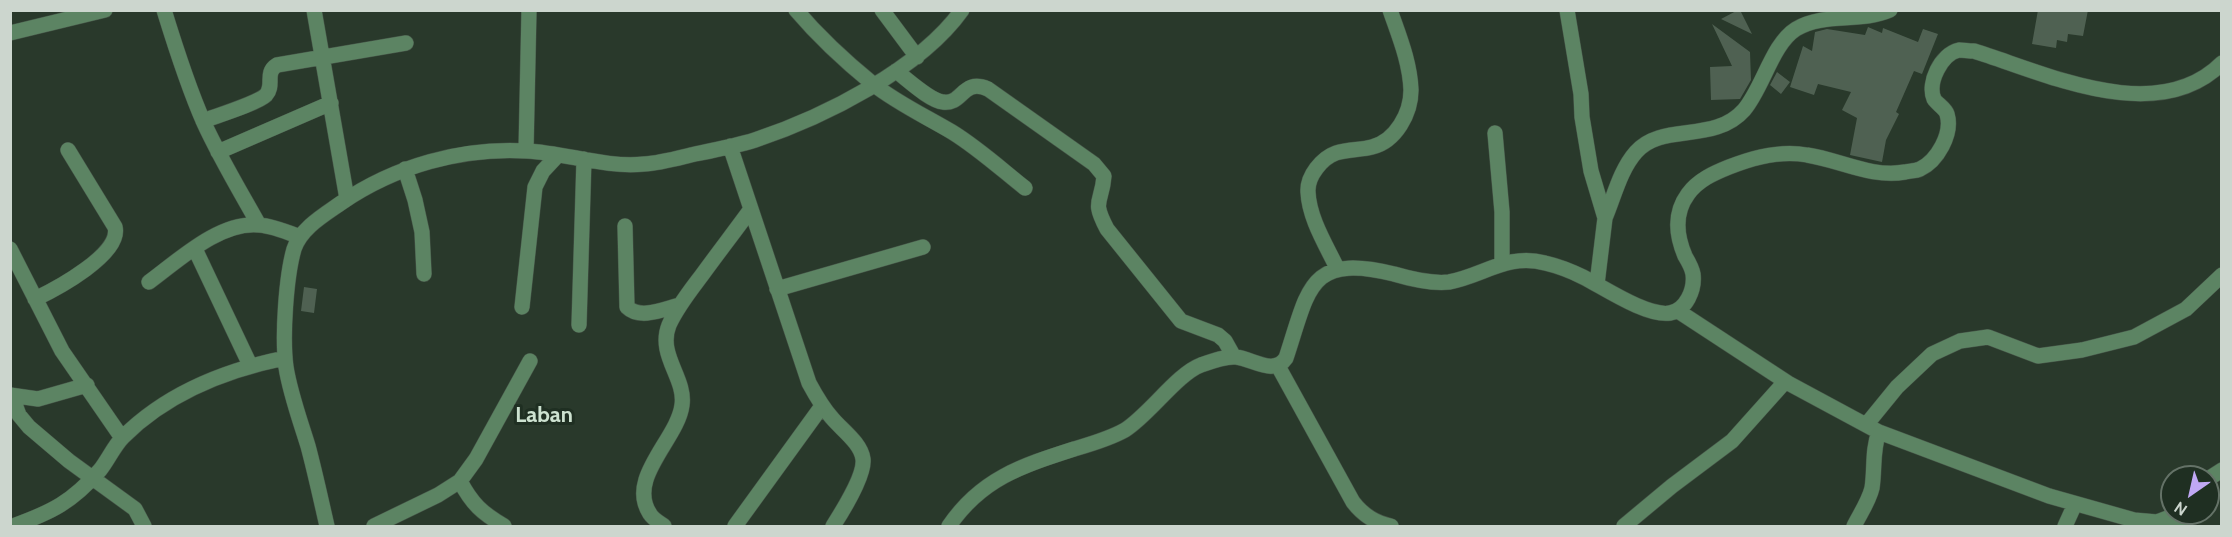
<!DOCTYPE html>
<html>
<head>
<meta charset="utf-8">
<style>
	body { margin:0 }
	#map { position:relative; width:2232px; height:537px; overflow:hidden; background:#29392b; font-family:Cabin,sans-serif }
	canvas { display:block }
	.frame { position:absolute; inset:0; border:12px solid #ccd6ce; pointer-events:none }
	.north { position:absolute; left:2160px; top:465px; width:60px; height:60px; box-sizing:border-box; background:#1f2f22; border:2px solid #647267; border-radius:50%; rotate:214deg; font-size:16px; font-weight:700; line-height:24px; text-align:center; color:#ccd6ce }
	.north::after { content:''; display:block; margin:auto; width:21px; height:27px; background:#c0a8f4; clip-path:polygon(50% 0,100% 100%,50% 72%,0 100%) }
</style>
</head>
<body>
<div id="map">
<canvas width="2232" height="537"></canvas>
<div class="frame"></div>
<div class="north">N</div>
</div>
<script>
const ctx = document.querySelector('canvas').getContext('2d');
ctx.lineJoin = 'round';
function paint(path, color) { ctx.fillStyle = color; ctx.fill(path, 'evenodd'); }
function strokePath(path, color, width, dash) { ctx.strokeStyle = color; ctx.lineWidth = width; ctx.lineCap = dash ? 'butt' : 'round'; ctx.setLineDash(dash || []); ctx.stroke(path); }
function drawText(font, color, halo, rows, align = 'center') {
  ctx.font = font + ' Cabin,sans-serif'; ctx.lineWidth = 6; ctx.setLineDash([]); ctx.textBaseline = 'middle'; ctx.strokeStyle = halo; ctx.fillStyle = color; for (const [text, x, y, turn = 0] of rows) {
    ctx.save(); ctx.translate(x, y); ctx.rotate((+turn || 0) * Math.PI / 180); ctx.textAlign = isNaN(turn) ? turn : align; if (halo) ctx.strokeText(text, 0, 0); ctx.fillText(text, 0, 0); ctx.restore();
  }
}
paint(new Path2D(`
	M1738 10H1740L1752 34 1721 19Z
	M2038 10H2088L2083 36 2068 34 2067 42 2057 40 2056 48 2032 44Z
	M1712 24 1750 52 1751 80 1740 99 1711 100 1710 67 1732 66Z
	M1868 27 1882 33 1883 28 1918 42 1923 29 1938 34 1922 74 1914 71 1896 112 1899 114 1886 140 1882 162 1850 155 1857 118 1842 110 1851 92 1818 84 1814 95 1790 87 1803 46 1812 51 1815 32 1827 29 1865 35Z
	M1777 72 1790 82 1781 94 1770 85Z
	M304 287 317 289 314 313 301 311Z`), '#4f6152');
const minor = new Path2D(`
	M164 10C176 49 188 87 204 123 220 158 240 191 259 225
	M314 10 347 199
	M796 10C819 37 846 62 873 84 897 103 925 116 952 132 978 148 1001 169 1025 188
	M882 10 917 57
	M1567 10 1581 94 1582 117 1591 171 1605 218 1597 284
	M10 33 105 10
	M896 71C907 79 930 101 943 102 963 105 962 78 988 89L1094 164 1104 176C1102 204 1091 199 1107 229L1181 321 1218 335 1225 341 1234 357
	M203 121C216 116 258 103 266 95 275 85 264 73 277 65L406 43
	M1495 133 1502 212V263
	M730 146 809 383C816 396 822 407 832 418 842 430 861 443 863 459 865 475 842 512 833 526
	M526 151 529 10
	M218 152 331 103
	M405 169 415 200 422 232 424 274
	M1605 218C1614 197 1620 170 1636 152 1662 122 1714 144 1744 110 1763 88 1772 44 1796 29 1824 12 1861 23 1890 10
	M625 226 627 307C640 320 664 309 680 305
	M10 249 62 351 122 438
	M195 249 250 365
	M1337 268C1326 245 1309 218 1308 192 1307 176 1322 158 1336 153 1348 149 1361 150 1372 147 1396 141 1411 113 1411 90 1410 62 1399 36 1390 10
	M149 282C179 260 220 221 259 225 273 226 287 232 300 237
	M777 289 923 247
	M35 299C56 289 122 254 115 227L68 150
	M522 307 535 187 543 171 558 155
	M1678 311 1788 383
	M579 325 584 159
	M1278 366 1353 502C1363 515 1375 523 1391 526
	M10 395 38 399 87 385
	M12 396 19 415 29 427 69 461 135 509 144 526
	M1866 425 1897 387 1932 354 1960 341 1988 337 2038 356 2082 350 2134 337 2186 309 2222 275
	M2208 479 2222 470
	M460 481C472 504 482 513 504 526
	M2170 517 2183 526
	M13 526C52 512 72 502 100 470 108 460 114 446 123 437 167 393 226 370 285 358
	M327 526C321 500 315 472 308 446 300 420 290 393 286 367 282 337 286 277 294 249 301 228 324 215 341 203 395 166 462 147 527 151 566 153 605 168 644 164 661 163 678 158 695 154 715 150 736 146 755 140 824 117 920 69 962 10
	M374 526 438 495 460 481 476 459 530 361
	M664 526C660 523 653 519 650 514 626 478 678 439 682 405 686 378 657 355 669 325 677 307 690 291 702 275 718 253 735 231 751 209
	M735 526 822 406
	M949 526C981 479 1021 466 1074 449 1091 444 1109 439 1125 430 1150 414 1177 374 1201 365 1212 361 1225 356 1236 357 1253 359 1274 376 1286 358 1309 289 1308 253 1394 274 1411 279 1431 284 1449 282 1483 276 1507 253 1545 263 1558 266 1571 271 1583 277 1603 287 1647 317 1670 313 1686 310 1695 290 1693 274 1692 268 1688 261 1685 256 1676 235 1674 213 1688 194 1698 180 1714 173 1729 167 1754 157 1781 150 1807 155 1840 160 1871 178 1905 172 1909 171 1916 171 1920 169 1937 161 1953 134 1947 114 1945 108 1937 104 1934 99 1927 83 1941 54 1959 50 1963 50 1969 51 1974 51 2045 73 2157 128 2222 63
	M1624 526 1672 486 1732 441 1783 384 1788 383 1879 432 2049 496 2134 520 2157 522 2170 517 2174 513
	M1854 526C1860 514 1869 501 1872 488 1875 469 1872 450 1879 432
	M2065 526 2075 504`);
strokePath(minor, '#465548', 16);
strokePath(minor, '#5c8463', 15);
drawText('bold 22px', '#cde2d0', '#1f2f22', [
	["Laban",544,416]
]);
</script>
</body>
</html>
